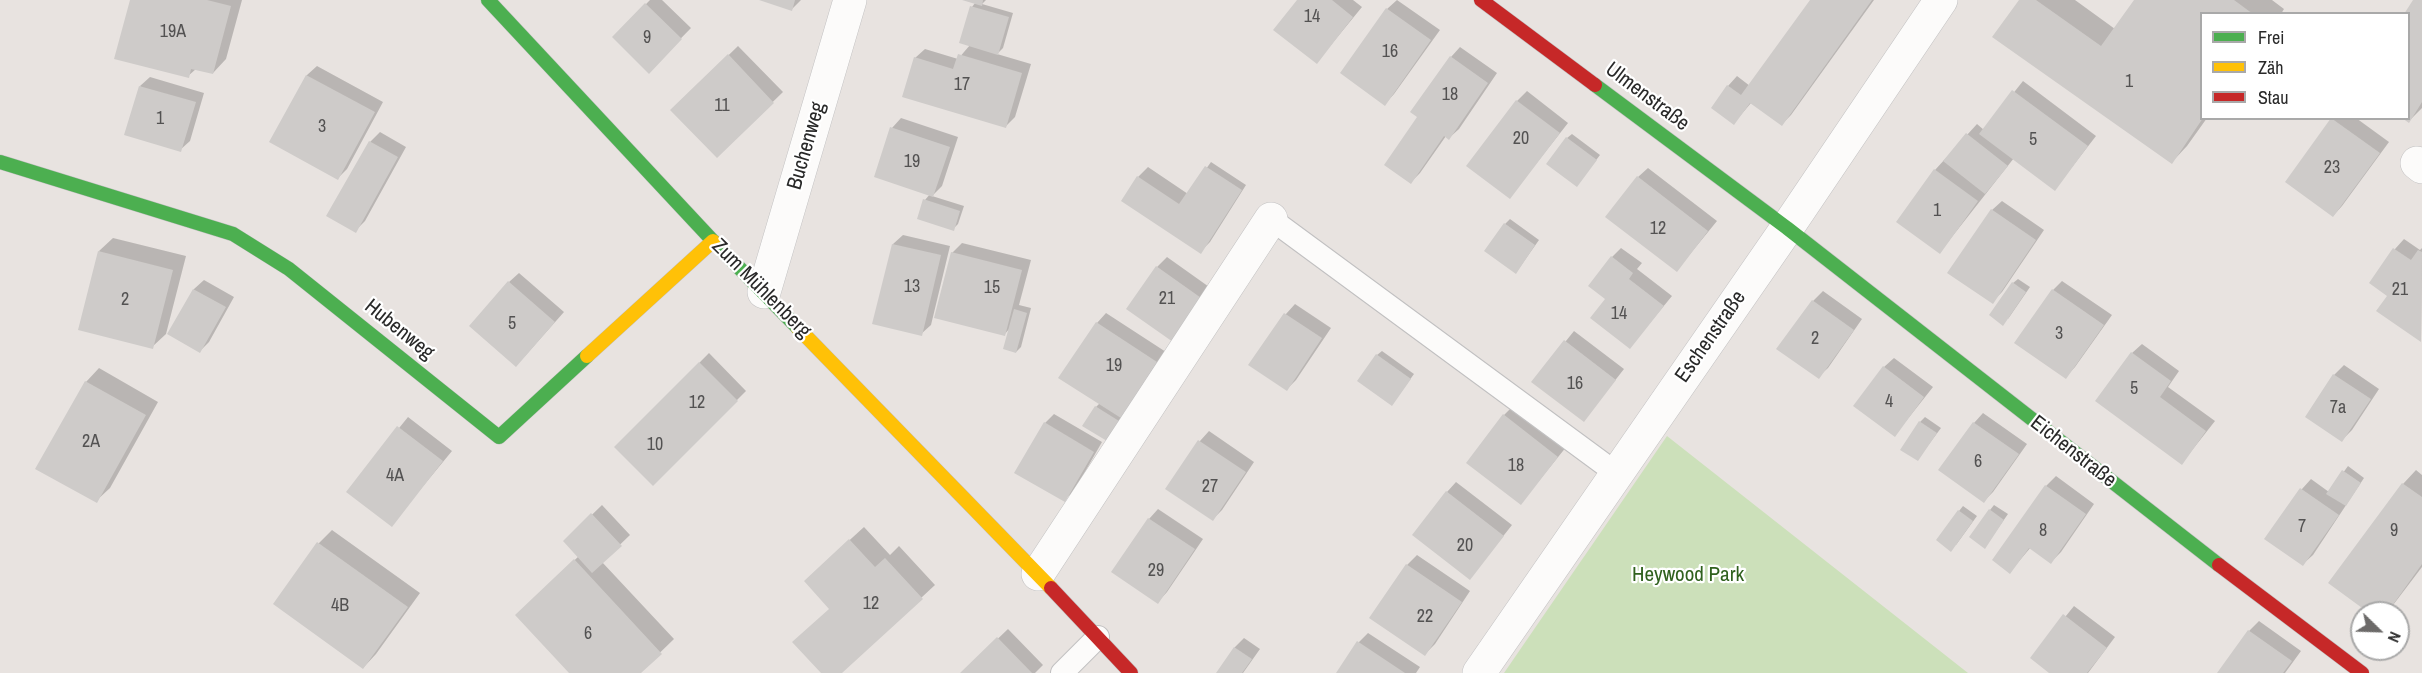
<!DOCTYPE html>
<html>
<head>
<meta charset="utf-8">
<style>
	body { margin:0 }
	#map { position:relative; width:2422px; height:673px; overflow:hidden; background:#e8e3e0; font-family:"Archivo Narrow",sans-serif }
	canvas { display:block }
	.legend { position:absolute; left:2200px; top:12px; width:210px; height:108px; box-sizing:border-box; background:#fff; border:2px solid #a9a9a9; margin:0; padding:8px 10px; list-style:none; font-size:18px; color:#292929 }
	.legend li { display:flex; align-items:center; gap:12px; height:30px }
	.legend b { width:30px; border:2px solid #a9a9a9 }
	.north { position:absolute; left:2350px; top:601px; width:60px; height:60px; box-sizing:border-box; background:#fff; border:2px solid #a9a9a9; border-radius:50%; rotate:113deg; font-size:16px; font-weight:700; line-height:24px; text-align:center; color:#292929 }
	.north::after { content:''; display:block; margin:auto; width:21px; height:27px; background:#6c6a69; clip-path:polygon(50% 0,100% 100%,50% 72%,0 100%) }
</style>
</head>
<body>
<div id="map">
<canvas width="2422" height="673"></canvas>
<ul class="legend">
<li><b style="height:8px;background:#4caf50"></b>Frei</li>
<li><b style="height:8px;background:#ffc107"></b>Zäh</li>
<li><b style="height:8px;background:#c62828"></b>Stau</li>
</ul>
<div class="north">N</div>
</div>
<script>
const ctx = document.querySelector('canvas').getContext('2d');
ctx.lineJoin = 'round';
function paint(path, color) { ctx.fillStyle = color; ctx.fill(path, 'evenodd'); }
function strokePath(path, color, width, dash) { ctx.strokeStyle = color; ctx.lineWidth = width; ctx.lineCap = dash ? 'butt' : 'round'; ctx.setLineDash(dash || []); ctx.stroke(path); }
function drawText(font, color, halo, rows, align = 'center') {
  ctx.font = font + ' "Archivo Narrow",sans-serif'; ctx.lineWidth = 4.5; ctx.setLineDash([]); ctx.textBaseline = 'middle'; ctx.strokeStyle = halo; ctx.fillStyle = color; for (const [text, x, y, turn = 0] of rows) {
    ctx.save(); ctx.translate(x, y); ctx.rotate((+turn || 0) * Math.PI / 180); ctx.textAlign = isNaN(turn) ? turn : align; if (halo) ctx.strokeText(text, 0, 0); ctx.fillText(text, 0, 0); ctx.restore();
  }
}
paint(new Path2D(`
	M1667 436 1968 673H1504Z`), '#cce0ba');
paint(new Path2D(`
	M131 0H242L226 59 213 73 196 69 188 76Z
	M650 0H662L691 28 649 71 614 37Z
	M762 0H801L792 9Z
	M965 0H986L982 4 1013 13 1003 48 997 54 1031 64 1015 117 1006 126 915 58 925 49 958 59 970 45 972 7 975 3Z
	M1299 0H1353L1362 7 1317 62Z
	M1397 0 1440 30 1394 94 1385 104 1387 9Z
	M1811 0H1874L1791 115 1782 124 1751 103 1734 123 1728 86 1737 76 1750 86Z
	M2020 0H2075L2115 29 2135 0H2272L2284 9 2281 14H2202V118H2207L2187 146 2172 162Z
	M2414 0H2422V108L2409 121 2408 14Z
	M738 46 783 92 717 156 672 110Z
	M1460 47 1497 73 1459 129 1449 138 1446 136 1420 173 1411 182 1419 117 1451 57Z
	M317 66 383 102 347 169 338 178 271 142 307 75Z
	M150 77 204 93 190 141 180 150 140 86Z
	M2023 81 2096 136 2055 189 2014 158 1940 252 1935 170 1977 124 1984 130Z
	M1527 91 1568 123 1510 197 1517 101Z
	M901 118 958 137 942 186 932 196 964 206 958 224 953 229 925 200 930 194 892 128Z
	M2333 118H2356L2389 142 2342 206 2333 216 2287 182Z
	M380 132 406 147 365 221 355 231 370 142Z
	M1572 134 1600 155 1581 180 1567 138Z
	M1211 162 1246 185 1210 242 1200 252 1138 177 1148 167 1188 194Z
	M1648 168 1717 221 1677 270 1638 177Z
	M2002 201 2044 230 2002 292 1992 302V210Z
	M1510 219 1539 240 1520 267 1505 224Z
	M903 235 950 246 931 325 921 334 893 244Z
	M113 238 186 256 166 334 152 347 99 251Z
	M2404 239 2420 250 2422 248 2421 340 2389 295 2371 283 2395 249Z
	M962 243 1031 260 1019 305 1031 308 1021 347 1016 352 1010 328 1004 335 952 253Z
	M1621 248 1642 263 1637 269 1672 296 1630 347 1607 299 1612 257Z
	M1167 257 1212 289 1183 331 1128 308 1157 267Z
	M519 273 564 312 525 356 509 282Z
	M2018 279 2030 287 2008 319 2013 283Z
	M204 280 234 297 209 342 200 351 169 334 194 289Z
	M2062 281 2112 315 2075 367 2066 377 2053 290Z
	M1823 291 1862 319 1828 368 1818 377 1779 348 1813 301Z
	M1295 304 1331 328 1296 380 1287 389 1251 365 1286 314Z
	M1106 313 1166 352 1111 435 1096 407 1100 403 1097 323Z
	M1574 331 1624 369 1584 420 1533 382Z
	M2142 344 2179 371 2168 387 2215 421 2182 463 2132 353Z
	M1382 351 1414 374 1396 399 1377 355Z
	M709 353 746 391 653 484 616 447Z
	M1894 358 1933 387 1895 435 1884 367Z
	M2344 365 2379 389 2352 430 2342 440 2334 375Z
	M99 368 158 402 110 488 96 501 86 382Z
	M1513 406 1567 446 1521 503 1504 415Z
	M1983 413 2027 444 1993 492 1984 501 1974 423Z
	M1054 414 1102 442 1074 491 1064 500 1045 423Z
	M408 417 452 451 391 525 348 491Z
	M1925 417 1941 428 1918 459 1920 422Z
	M1209 431 1254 462 1222 510 1213 519 1167 489 1200 441Z
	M2348 466 2364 478 2313 555 2303 564 2266 539 2302 489 2311 479 2329 492Z
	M2416 470 2422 475V567L2387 613H2372L2403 484Z
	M2056 476 2094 504 2061 552 2051 562 2031 547 2010 572 2046 486Z
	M1456 482 1512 525 1470 578 1447 492Z
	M602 505 630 535 602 562 674 639 639 673H571L530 602 579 556 565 541Z
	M1994 505 2008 514 1985 547 1990 510Z
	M1963 506 1977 516 1956 545 1959 511Z
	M1158 509 1203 539 1167 592 1158 602 1149 519Z
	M864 527 890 555 899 546 935 585 840 673H823L831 608 819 568Z
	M332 530 420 593 376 654 363 668 275 604 319 543Z
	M1417 555 1470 591 1435 644 1425 654 1371 618 1407 565Z
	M2074 606 2115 637 2088 673H2052L2032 658Z
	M2259 621 2301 651 2285 673H2219L2249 631Z
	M1008 629 1043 665 1035 673H962Z
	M1368 633 1420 667 1416 673H1338L1359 642Z
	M1244 638 1260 649 1243 673H1218L1235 647Z`), '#0003');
paint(new Path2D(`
	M130 0H207L231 6 213 74 191 69 189 78 114 59Z
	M759 0H795L792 11Z
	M962 0H983L982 6Z
	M1297 0H1332L1353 17 1317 64 1273 30Z
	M1810 0H1872L1782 126 1750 103 1734 125 1711 108 1727 85 1741 95Z
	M2019 0H2036L2101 46 2134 0H2234L2253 14H2202V118H2203L2172 164 1992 37Z
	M2413 0H2422V102L2409 123 2402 118H2409V14H2404Z
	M645 3 682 39 649 74 612 37Z
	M970 6 1009 17 998 55 959 43Z
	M1386 8 1431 40 1385 106 1340 73Z
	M728 54 774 103 717 158 670 110Z
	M958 54 1022 73 1006 128 902 97 914 57 953 69Z
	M1450 56 1488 83 1449 140 1444 136 1411 184 1384 165 1417 117 1410 112Z
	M306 75 375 112 338 180 269 142Z
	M139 86 196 102 181 152 124 135Z
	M2012 90 2088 146 2055 191 1979 134Z
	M1516 100 1560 133 1510 199 1466 166Z
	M2331 118 2380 153 2333 217 2285 182Z
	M890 127 950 147 933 197 874 177Z
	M1966 133 2008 166 1985 194 1943 161Z
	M1566 137 1597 160 1577 187 1546 164Z
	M369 141 398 157 356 233 326 216Z
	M1205 166 1242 190 1201 254 1121 201 1137 176 1179 204Z
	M1934 169 1978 201 1940 254 1896 222Z
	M1637 176 1708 231 1677 272 1605 217Z
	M923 199 960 211 954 231 917 219Z
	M1991 209 2036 240 1993 304 1947 273Z
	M1504 223 1535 245 1516 274 1484 251Z
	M892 244 941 255 922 336 872 324Z
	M2393 248 2411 260 2418 250 2422 252 2421 342 2376 311 2387 296 2369 283Z
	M98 251 173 270 153 349 78 330Z
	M951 252 1022 270 1005 336 934 318Z
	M1611 256 1633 273 1629 279 1664 306 1630 349 1590 318 1605 299 1588 286Z
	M1156 266 1204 300 1173 342 1126 309Z
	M508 281 555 322 516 367 469 326Z
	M2012 282 2026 292 2003 326 1989 315Z
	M193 289 226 307 200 353 167 334Z
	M2052 289 2104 325 2066 379 2014 343Z
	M1812 300 1854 330 1819 379 1776 349Z
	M1014 309 1027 313 1016 353 1003 349Z
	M1284 313 1322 338 1287 391 1248 365Z
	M1096 322 1157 362 1121 418 1058 378Z
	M1564 340 1616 380 1584 422 1531 382Z
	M2131 352 2171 381 2160 397 2206 431 2182 465 2095 401Z
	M1376 354 1411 379 1392 406 1357 381Z
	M699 362 738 401 653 486 614 447Z
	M1883 366 1924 397 1895 437 1853 406Z
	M2333 374 2371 399 2342 442 2305 417Z
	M85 381 146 415 97 503 35 469Z
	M1095 406 1119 421 1107 441 1082 426Z
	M1503 414 1558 457 1521 505 1466 463Z
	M1919 421 1937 433 1918 461 1900 450Z
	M1044 422 1094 452 1065 502 1014 473Z
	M1973 422 2019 454 1984 503 1938 470Z
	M397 426 443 461 392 527 346 492Z
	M1198 440 1246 472 1213 521 1165 489Z
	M2342 470 2361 483 2346 506 2326 494Z
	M2402 483 2422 497V564L2387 613H2369L2328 583Z
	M2045 485 2086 514 2051 564 2029 548 2010 574 1992 560Z
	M2300 488 2339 515 2303 566 2264 539Z
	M1446 491 1504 536 1470 580 1412 535Z
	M1989 509 2004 520 1985 549 1969 537Z
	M1958 510 1973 521 1951 552 1936 540Z
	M591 513 622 546 592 573 563 541Z
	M1148 518 1195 549 1158 604 1111 572Z
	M849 539 875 567 885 558 923 599 842 673H821L792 642 829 609 804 581Z
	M317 542 408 607 363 669 273 604Z
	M574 559 662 654 641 673H569L515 615Z
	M1406 564 1462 602 1425 656 1369 618Z
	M2063 614 2107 648 2087 673H2049L2030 658Z
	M2248 630 2292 661 2283 673H2217Z
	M997 637 1032 673H960Z
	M1357 641 1405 673H1336Z
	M1234 647 1252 659 1242 673H1216Z`), '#cecbc9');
const lane = new Path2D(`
	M1271 219 1616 473
	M1062 673 1098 637`);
const street = new Path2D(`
	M2417 163 2422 167
	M764 292 850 0
	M1038 574 1271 219
	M1479 673 1787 228 1941 0`);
const fast = new Path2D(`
	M488 0 713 241 798 328
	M1595 85 1787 228 2219 565
	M0 162 233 234 289 269 499 437 587 356`);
const slow = new Path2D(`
	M798 328 1051 588
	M587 356 713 241`);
const jam = new Path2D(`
	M1481 0 1595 85
	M2219 565 2362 673
	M1051 588 1131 673`);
strokePath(lane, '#c1c0c1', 24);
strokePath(street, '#c1c0c1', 34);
strokePath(fast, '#c1c0c1', 15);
strokePath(slow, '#c1c0c1', 15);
strokePath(jam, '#c1c0c1', 15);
strokePath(lane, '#fcfbfa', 22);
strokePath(street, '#fcfbfa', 33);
strokePath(fast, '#4caf50', 14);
strokePath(slow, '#ffc107', 14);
strokePath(jam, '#c62828', 14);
drawText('18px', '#535252', null, [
	["14",1312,17],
	["19A",173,32],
	["9",647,38],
	["16",1390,52],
	["1",2129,82],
	["17",962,85],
	["18",1450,95],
	["11",722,106],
	["1",160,119],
	["3",322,127],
	["20",1521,139],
	["5",2033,140],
	["19",912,162],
	["23",2332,168],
	["1",1937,211],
	["12",1658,229],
	["13",912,287],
	["15",992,288],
	["21",2400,290],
	["21",1167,299],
	["2",125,300],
	["14",1619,314],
	["5",512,324],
	["3",2059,334],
	["2",1815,339],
	["19",1114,366],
	["16",1575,384],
	["5",2134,389],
	["4",1889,402],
	["12",697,403],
	["7a",2338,408],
	["2A",91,442],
	["10",655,445],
	["6",1978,462],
	["18",1516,466],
	["4A",395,476],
	["27",1210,487],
	["7",2302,527],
	["8",2043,531],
	["9",2394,531],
	["20",1465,546],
	["29",1156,571],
	["12",871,604],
	["4B",340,606],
	["22",1425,617],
	["6",588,634]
]);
drawText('21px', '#292929', '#fff', [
	["Ulmenstraße",1647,97,37],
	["Buchenweg",807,146,-74],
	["Zum Mühlenberg",761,289,45],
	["Hubenweg",399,330,39],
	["Eschenstraße",1711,337,-55],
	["Eichenstraße",2073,452,38]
]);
drawText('21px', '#30611e', '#fff', [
	["Heywood Park",1688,575]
]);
</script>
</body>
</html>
